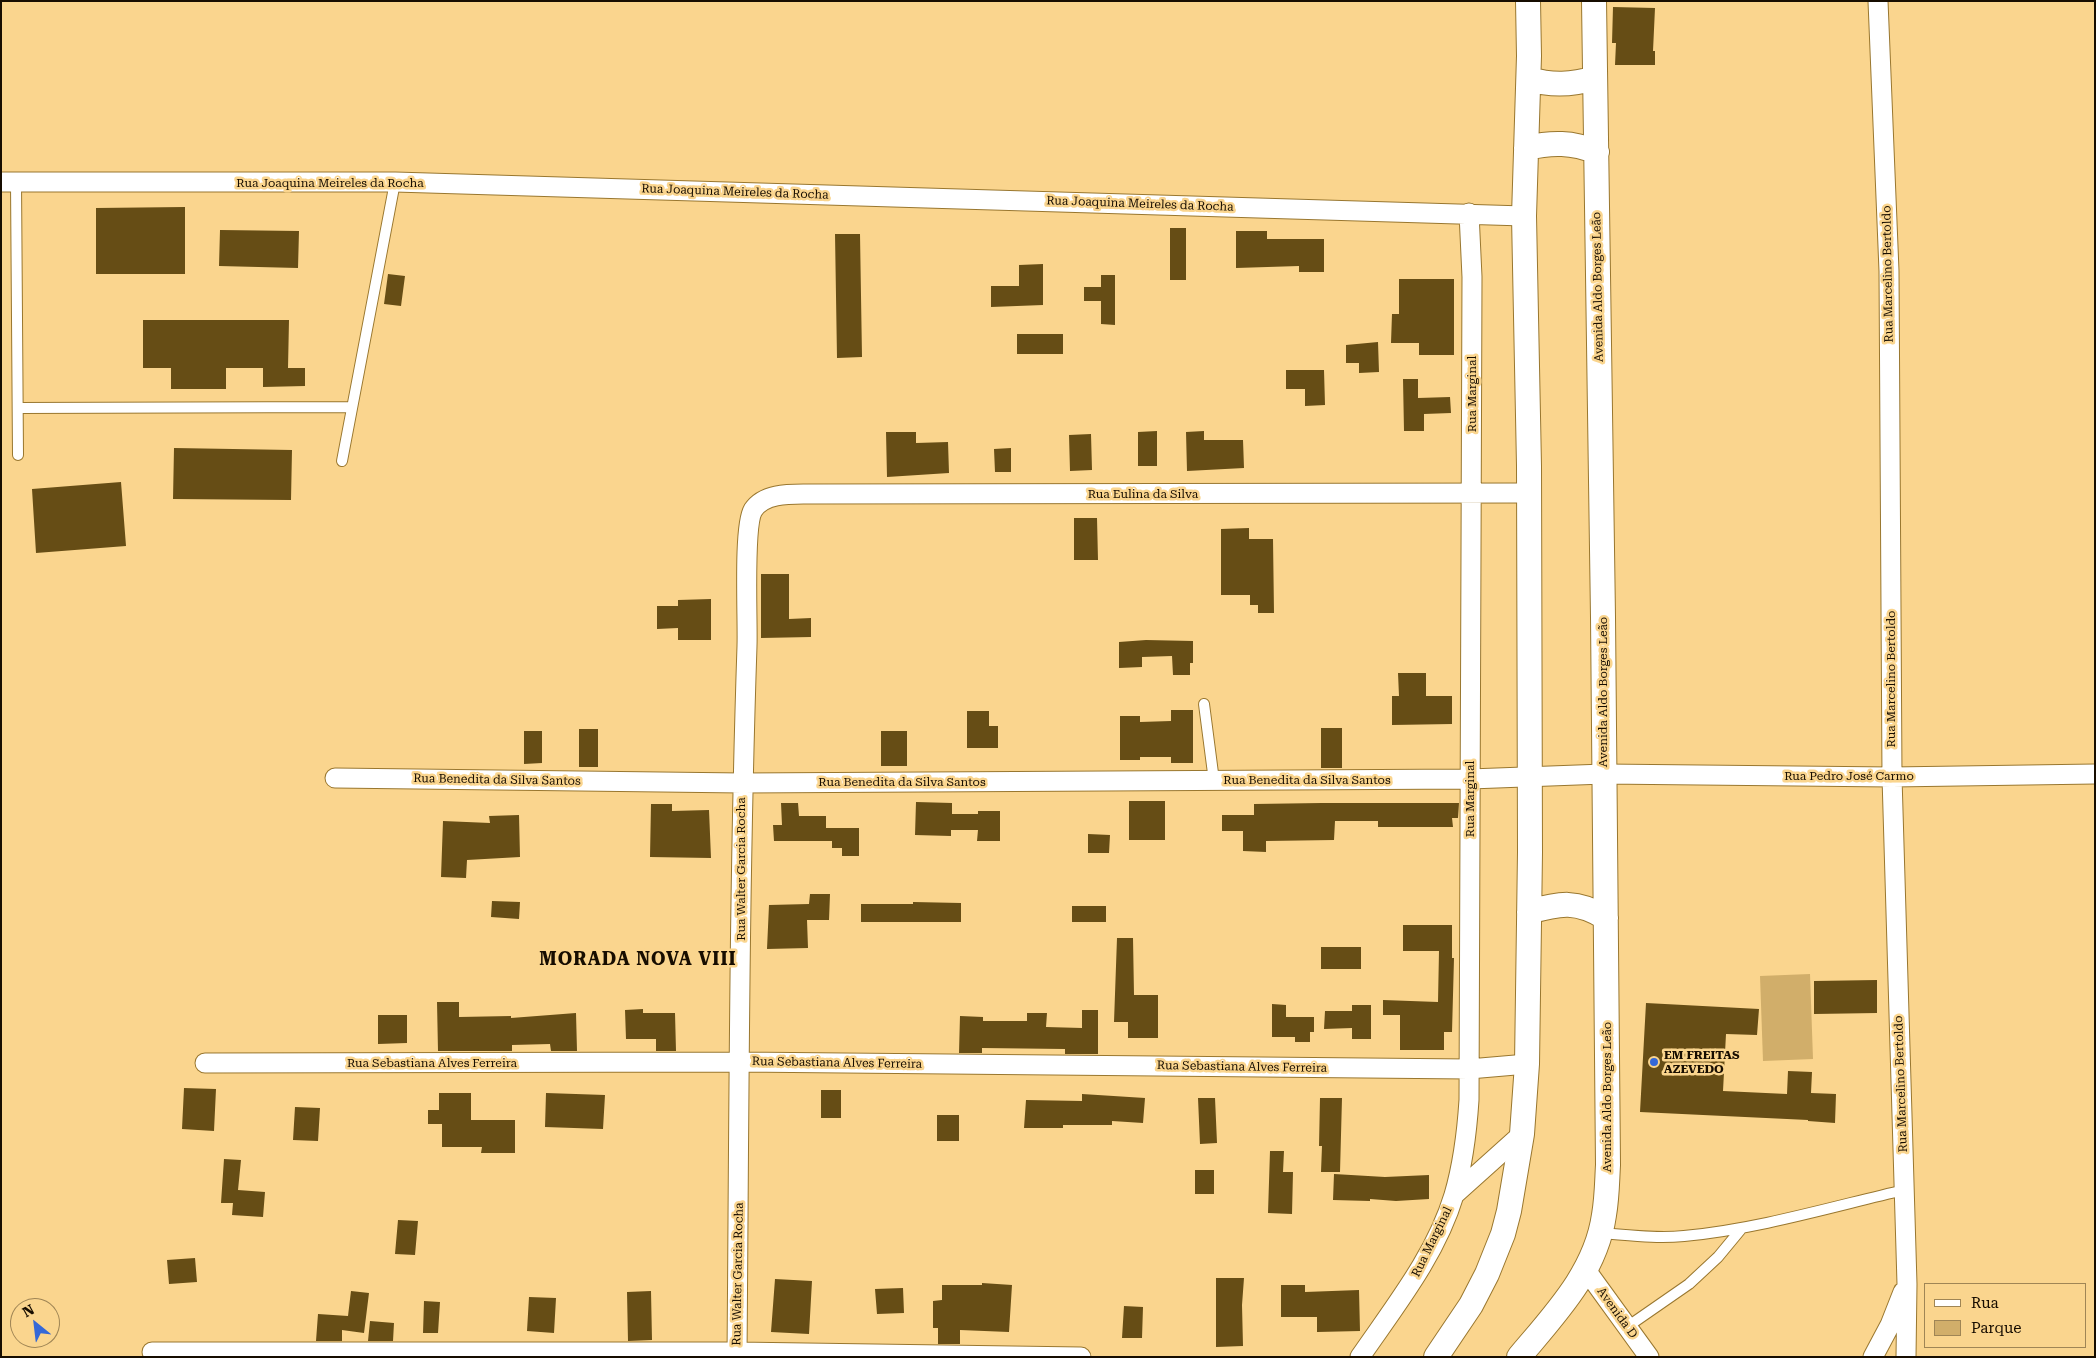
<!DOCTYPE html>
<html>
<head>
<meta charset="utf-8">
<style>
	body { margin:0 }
	#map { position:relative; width:2096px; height:1358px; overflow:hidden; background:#fad58e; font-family:"Roboto Serif",serif }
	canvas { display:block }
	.frame { position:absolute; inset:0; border:2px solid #170d00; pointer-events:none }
	.legend { position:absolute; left:1924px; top:1283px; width:162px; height:65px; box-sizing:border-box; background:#fad58e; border:1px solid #9f8555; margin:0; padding:6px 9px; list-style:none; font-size:15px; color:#170d00 }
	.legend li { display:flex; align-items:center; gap:10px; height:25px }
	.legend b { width:25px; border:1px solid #9f8555 }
	.north { position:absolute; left:10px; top:1298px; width:50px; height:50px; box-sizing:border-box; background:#fad58e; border:1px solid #9f8555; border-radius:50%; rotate:331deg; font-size:14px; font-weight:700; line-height:20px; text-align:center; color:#170d00 }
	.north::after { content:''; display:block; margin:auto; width:18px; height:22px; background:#3568d7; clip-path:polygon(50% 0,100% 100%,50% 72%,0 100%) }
</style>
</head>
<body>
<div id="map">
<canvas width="2096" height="1358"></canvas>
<div class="frame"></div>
<ul class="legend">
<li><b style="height:6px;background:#fff"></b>Rua</li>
<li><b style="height:14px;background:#d1ae6a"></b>Parque</li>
</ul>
<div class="north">N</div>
</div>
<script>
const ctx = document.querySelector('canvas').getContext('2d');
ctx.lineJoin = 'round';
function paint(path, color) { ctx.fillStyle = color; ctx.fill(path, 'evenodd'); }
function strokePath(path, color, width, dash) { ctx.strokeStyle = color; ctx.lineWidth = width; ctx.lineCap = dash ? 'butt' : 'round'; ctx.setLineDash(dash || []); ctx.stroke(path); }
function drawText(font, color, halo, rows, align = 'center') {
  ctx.font = font + ' "Roboto Serif",serif'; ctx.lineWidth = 5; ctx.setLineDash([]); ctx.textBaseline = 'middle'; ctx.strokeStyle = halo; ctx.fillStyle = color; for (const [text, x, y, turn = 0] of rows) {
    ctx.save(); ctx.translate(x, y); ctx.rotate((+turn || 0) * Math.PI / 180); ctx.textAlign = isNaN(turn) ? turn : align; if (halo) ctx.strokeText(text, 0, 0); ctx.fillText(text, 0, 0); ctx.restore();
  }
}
paint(new Path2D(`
	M1810 974 1813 1059 1763 1061 1760 976Z`), '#d1ae6a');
paint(new Path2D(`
	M1613 7 1655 8 1653 51H1655V65H1615L1616 43H1612Z
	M185 207V274H96V208Z
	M1170 228H1186V280H1170Z
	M220 230 299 231 298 268 219 266Z
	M1236 231H1267V239H1324V272H1299V266L1236 268Z
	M835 234H860L862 357 837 358Z
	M1043 264V305L991 307V286H1019V265Z
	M388 274 405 276 401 306 384 304Z
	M1101 275H1115V325L1101 324V301H1084V287H1101Z
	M1399 279H1454V355H1419V343H1391L1392 314H1399Z
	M143 320H289L288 368H305V386L263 387V368H226V389H171V368H143Z
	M1017 334H1063V354H1017Z
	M1378 342 1379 372 1359 373V363H1346V345Z
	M1286 370H1324L1325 405 1305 406V389H1286Z
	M1403 379H1418V398L1450 397 1451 413 1424 414V431H1404Z
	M1157 431V466H1138V432Z
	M1204 431V440H1243L1244 468 1187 471 1186 432Z
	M886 432H916V443L948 442 949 473 887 477Z
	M1091 434 1092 470 1070 471 1069 435Z
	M174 448 292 450 291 500 173 499Z
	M1011 448V472H995L994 449Z
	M121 482 126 546 36 553 32 489Z
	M1074 518H1097L1098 560H1074Z
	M1249 528V539H1273L1274 613H1258V605H1250V595H1221V529Z
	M761 574H789V619L811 618V637L761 638Z
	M711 599V640H678V628L657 629V606H678V600Z
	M1146 640 1193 641V663H1190V675H1173L1172 656 1142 657V667L1119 668V642Z
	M1398 673H1426V696H1452V724L1392 725V696H1399Z
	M1171 710H1193V763H1171V757H1140V760H1120V716H1140V722L1171 721Z
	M967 711H989V726H998V748H967Z
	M1321 728H1342V768H1321Z
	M579 729H598V767H579Z
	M524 731H542V763L524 764Z
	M881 731H907V766H881Z
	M1129 801H1165V840H1129Z
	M916 802 952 803V814H978V811H1000V841H977L978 830H951V836L915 835Z
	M781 803H798L799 816H826V828H859V856H842V848H832V841H774L773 825H782Z
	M1322 803H1459L1458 818H1452L1453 827H1378V821H1335L1334 840 1266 841V852L1243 851V831H1222V815H1254V804Z
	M651 804H672V811L709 810 711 858 650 857Z
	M519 815 520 857 467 860 466 878 441 877 443 821 490 823 489 816Z
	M1088 834 1110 835 1109 853H1088Z
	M810 894H830L829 920H807L808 948 767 949 769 905 809 904Z
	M492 901 520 902 519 919 491 917Z
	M913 902 961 903V922H861V904H913Z
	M1072 906H1106V922H1072Z
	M1403 925H1452V958H1454L1452 1032H1444V1050H1400V1015H1383V1000L1438 1002 1439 951H1403Z
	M1117 938H1133L1134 995H1158V1038H1128V1022H1114Z
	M1321 947H1361V969H1321Z
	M1877 980V1013L1814 1014V981Z
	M437 1002H459V1017L511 1016V1018L576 1013 577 1051H551L550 1044 512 1045V1051H438Z
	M1646 1003 1759 1009 1757 1035 1726 1034 1723 1091 1787 1094 1788 1071 1812 1072 1811 1093 1836 1094 1835 1123 1808 1121V1120L1640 1112Z
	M1272 1004 1286 1005V1017H1314V1032H1310V1042H1295V1037H1272Z
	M1352 1005H1371V1039H1352V1028L1324 1029 1325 1011H1352Z
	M643 1009V1013H675L676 1051H656V1039H626L625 1010Z
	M1082 1010H1098V1054H1065V1049L982 1048V1053H959L960 1016 983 1017V1021H1027V1013H1047L1046 1027 1082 1028Z
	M378 1015H407V1043L378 1044Z
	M184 1088 216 1089 214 1131 182 1129Z
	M821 1090H841V1118H821Z
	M439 1093H471V1120H515V1153H481L482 1147H442V1124H428V1110H439Z
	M546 1093 605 1095 603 1129 545 1127Z
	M1082 1094 1145 1098 1143 1123 1112 1121V1125H1063V1128H1024L1026 1100 1082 1101Z
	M1198 1098H1215L1217 1143 1200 1144Z
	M1320 1098H1342L1340 1172H1321L1322 1146H1319Z
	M295 1107 320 1108 318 1141 293 1140Z
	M937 1115H959V1141H937Z
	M1270 1151H1284L1283 1172H1293L1292 1214 1268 1213Z
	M224 1159 241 1160 238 1190 265 1192 263 1217 232 1215 233 1203H221Z
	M1195 1170H1214V1194H1195Z
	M1334 1174 1385 1177 1429 1175V1199L1396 1201 1370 1199V1201L1333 1200Z
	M398 1220 418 1221 415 1255 395 1254Z
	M195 1258 197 1282 169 1284 167 1260Z
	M1216 1278H1244L1242 1305 1243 1346 1216 1347Z
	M775 1279 812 1281 809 1334 771 1332Z
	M982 1283 1012 1285 1009 1332 960 1330V1344H938V1328H933V1301L942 1300V1285H982Z
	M1281 1285H1305V1292L1359 1290 1360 1331 1317 1332V1317H1281Z
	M903 1288 904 1313 877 1314 875 1289Z
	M351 1291 369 1293 364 1333 342 1330V1341H316L318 1314 348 1316Z
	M651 1291 652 1340 628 1341 627 1292Z
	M529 1297 556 1298 554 1333 527 1331Z
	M424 1301 440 1302 438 1333H423Z
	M1124 1306 1143 1307 1142 1338H1122Z
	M370 1321 394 1323 393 1341H368Z`), '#664d15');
const service = new Path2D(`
	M16 182 18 455
	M18 408 352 407
	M342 461 395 182
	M1204 704 1214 781
	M1600 1233C1628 1235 1656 1239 1684 1236 1758 1229 1831 1207 1904 1190
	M1627 1327 1689 1284 1718 1257 1742 1228`);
const minor = new Path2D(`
	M1878 1 1889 271 1892 777 1907 1284 1906 1357
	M1 182H395L1524 216
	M335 778 742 783 1470 779 1604 774 1892 777 2095 774
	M205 1063 740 1062 1469 1069 1527 1064
	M1454 1195 1522 1134
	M1586 1270 1649 1357
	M152 1352H737L1081 1357
	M737 1357C739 1120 739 883 747 646 748 621 743 527 753 510 764 493 790 494 807 494L1529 493
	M1360 1357C1395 1306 1436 1255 1454 1195 1463 1164 1467 1131 1469 1100L1472 277 1469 213
	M1873 1357 1890 1325 1903 1292`);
const tertiary = new Path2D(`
	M1529 79C1552 86 1572 85 1595 78
	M1526 148C1552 142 1572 142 1597 152
	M1529 912C1560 903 1577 900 1606 918
	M1436 1357 1471 1305 1487 1274 1503 1234 1509 1211 1522 1134 1527 1064 1530 852 1529 466 1524 216 1529 56 1528 1
	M1519 1357C1555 1314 1596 1272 1604 1215 1607 1198 1607 1182 1608 1165L1603 617 1594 1`);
strokePath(service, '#99772f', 12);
strokePath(minor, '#99772f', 21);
strokePath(tertiary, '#99772f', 26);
strokePath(service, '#fff', 10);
strokePath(minor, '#fff', 19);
strokePath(tertiary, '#fff', 24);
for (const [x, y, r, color] of [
	[1654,1062,5,"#3568d7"]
]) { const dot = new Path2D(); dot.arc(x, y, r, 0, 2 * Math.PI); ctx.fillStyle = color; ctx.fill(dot); strokePath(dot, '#fad58e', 2); }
drawText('12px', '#170d00', '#fad58e', [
	["Rua Joaquina Meireles da Rocha",330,183],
	["Rua Joaquina Meireles da Rocha",735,192,2],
	["Rua Joaquina Meireles da Rocha",1140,204,2],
	["Rua Marcelino Bertoldo",1888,274,-91],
	["Avenida Aldo Borges Leão",1598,287,-91],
	["Rua Marginal",1472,394,-90],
	["Rua Eulina da Silva",1143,494],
	["Rua Marcelino Bertoldo",1891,679,-90],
	["Avenida Aldo Borges Leão",1603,692,-90],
	["Rua Pedro José Carmo",1849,776],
	["Rua Benedita da Silva Santos",497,780,1],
	["Rua Benedita da Silva Santos",1307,780],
	["Rua Benedita da Silva Santos",902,782],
	["Rua Marginal",1470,799,-90],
	["Rua Walter Garcia Rocha",741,869,-90],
	["Rua Sebastiana Alves Ferreira",432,1063],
	["Rua Sebastiana Alves Ferreira",837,1063,1],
	["Rua Sebastiana Alves Ferreira",1242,1067,1],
	["Rua Marcelino Bertoldo",1901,1084,-92],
	["Avenida Aldo Borges Leão",1607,1097,-90],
	["Rua Marginal",1432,1242,-64],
	["Rua Walter Garcia Rocha",738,1274,-89],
	["Avenida D",1617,1313,54]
]);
drawText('bold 12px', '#170d00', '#fad58e', [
	["EM FREITAS",1664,1055],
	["AZEVEDO",1664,1069]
], 'left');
ctx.letterSpacing = '1px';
drawText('bold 18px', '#170d00', '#fad58e', [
	["MORADA NOVA VIII",638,960]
]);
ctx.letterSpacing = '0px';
</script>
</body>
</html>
